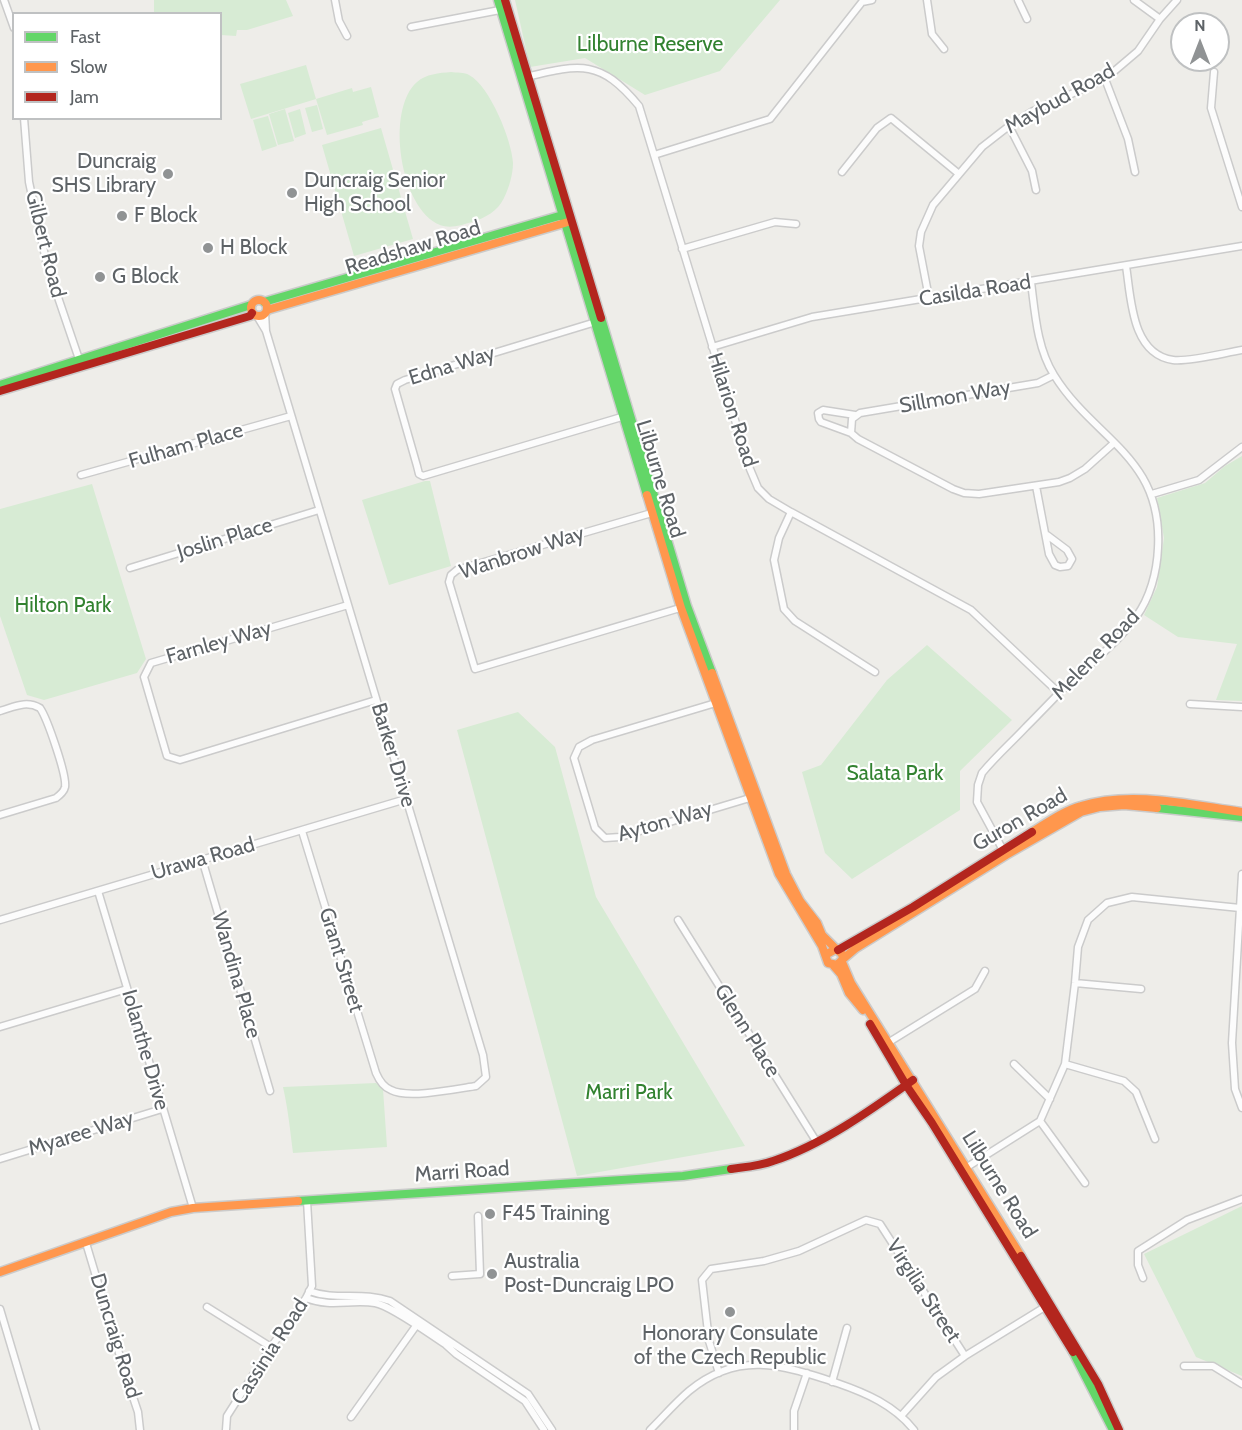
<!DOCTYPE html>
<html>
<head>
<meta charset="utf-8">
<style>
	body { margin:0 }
	#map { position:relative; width:1242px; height:1430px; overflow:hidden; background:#eeede9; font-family:Cabin,sans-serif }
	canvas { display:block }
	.legend { position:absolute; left:12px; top:12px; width:210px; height:108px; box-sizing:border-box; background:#fff; border:2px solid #bfc1c2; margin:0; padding:8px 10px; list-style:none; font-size:18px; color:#5e6367 }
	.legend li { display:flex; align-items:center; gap:12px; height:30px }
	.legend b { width:30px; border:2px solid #bfc1c2 }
	.north { position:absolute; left:1170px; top:12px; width:60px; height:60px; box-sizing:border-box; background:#fff; border:2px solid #bfc1c2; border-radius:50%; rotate:0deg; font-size:16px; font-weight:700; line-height:24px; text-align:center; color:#5e6367 }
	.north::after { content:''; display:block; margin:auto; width:21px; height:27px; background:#909394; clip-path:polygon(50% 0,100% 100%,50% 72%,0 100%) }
</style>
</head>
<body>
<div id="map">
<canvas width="1242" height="1430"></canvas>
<ul class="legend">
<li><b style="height:8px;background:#63d668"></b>Fast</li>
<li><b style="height:8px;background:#ff974d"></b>Slow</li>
<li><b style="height:8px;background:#b3261e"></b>Jam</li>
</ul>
<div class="north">N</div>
</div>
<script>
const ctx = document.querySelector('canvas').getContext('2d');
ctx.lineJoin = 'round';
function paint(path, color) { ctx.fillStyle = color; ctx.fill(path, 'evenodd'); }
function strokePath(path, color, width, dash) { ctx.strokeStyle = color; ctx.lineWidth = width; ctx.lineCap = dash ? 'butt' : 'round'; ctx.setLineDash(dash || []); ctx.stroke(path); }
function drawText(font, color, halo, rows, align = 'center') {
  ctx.font = font + ' Cabin,sans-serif'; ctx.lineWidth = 4.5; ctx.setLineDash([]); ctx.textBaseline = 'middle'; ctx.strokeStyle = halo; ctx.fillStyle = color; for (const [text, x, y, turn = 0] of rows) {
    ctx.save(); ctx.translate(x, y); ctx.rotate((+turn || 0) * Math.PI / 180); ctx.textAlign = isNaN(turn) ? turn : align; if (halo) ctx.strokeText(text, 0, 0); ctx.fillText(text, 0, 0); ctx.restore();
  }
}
paint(new Path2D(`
	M154 0H286L293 16 247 30H237L236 36 221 35 220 14 154 13Z
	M515 0H780L720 71 645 95 585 58 530 67Z
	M306 65 316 99 352 88 353 92 371 87 379 117 362 122 363 125 327 135 316 99 251 119 240 84Z
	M451 72C456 73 465 72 469 75 490 86 512 141 513 163 513 174 509 188 504 198 498 211 485 218 472 222 462 225 450 229 440 225 400 209 385 110 417 82 426 74 439 73 451 72Z
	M317 105 323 129 312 132 305 108Z
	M285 109 294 141 278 145 269 114Z
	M300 109 306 134 295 138 288 113Z
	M268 116 277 146 262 151 253 120Z
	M381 128 413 239 354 256 322 145Z
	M1242 456V701L1216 700 1237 644 1178 637 1144 615 1157 587 1164 538 1157 498 1205 483 1225 466Z
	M425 481H430L451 566 389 585 362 500Z
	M92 484 146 659 137 673 44 700 27 695 0 616V509Z
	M927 645 1012 720 960 771V810L852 879 825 853 802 772 821 765 887 680Z
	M518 712 555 747 596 897 745 1146 577 1176 457 730Z
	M376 1083 383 1089 387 1147 293 1153C290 1129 288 1109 283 1087Z
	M1242 1206V1376L1196 1357 1144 1254Z`), '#d7ebd4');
const street = new Path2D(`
	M4 0 14 28
	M335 0 339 21 347 36
	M927 0 932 34 944 49
	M1018 0 1027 19
	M1134 0 1160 19
	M411 27 505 9
	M1214 72 1211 108 1242 207
	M526 77C581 64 600 59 639 106L750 469 758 488 769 499 791 512 971 610 1059 693
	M1105 79 1128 139 1135 172
	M24 118 29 182 47 265 80 362
	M1009 126 1032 171 1036 190
	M654 155 770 119 862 2 872 0
	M842 172 877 128 891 118 959 174
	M682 249 775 222 796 224
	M1126 266C1131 297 1131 354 1173 360 1189 362 1224 353 1242 350
	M929 298 919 246 921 232 933 205 982 147 1009 126 1033 111 1105 79 1138 51 1160 19 1177 0
	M265 313 266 331
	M257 316 266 331 483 1055 486 1077 476 1086C456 1089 408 1099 391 1090 383 1087 379 1080 376 1073L302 831
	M599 321 405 380 397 384 395 389 417 466 419 474 423 476 625 416
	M712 347 812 317 1242 246
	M1054 375 1038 383 860 413 852 419 851 433 858 439 953 489 964 493 979 494 1059 482 1070 478 1085 469 1114 443
	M851 433 821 422 819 419 818 413 823 410 855 415
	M81 475 291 416
	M1036 486 1049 554 1055 565 1060 567 1068 566 1072 559 1067 550 1047 535
	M1152 494 1199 480 1242 447
	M655 512 457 570 451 575 449 582 475 669 683 607
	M791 512 779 538 774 560 784 609 795 621 875 672
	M130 568 319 510
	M348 605 151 663 144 677 167 756 180 760 376 700
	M719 702 592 740 579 747 574 758 595 828 605 838 620 837 753 797
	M1190 704 1242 707
	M0 711C14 707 26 700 40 708 47 718 67 775 65 787 64 792 60 795 56 798L0 815
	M1004 852 977 802 978 785 982 773C996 756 1012 742 1026 727 1041 712 1056 696 1071 681 1094 661 1118 642 1136 617 1150 598 1157 572 1158 548 1163 456 1094 440 1054 375 1037 348 1035 313 1031 282
	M202 859 270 1091
	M1242 874 1232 1043 1235 1089 1242 1108
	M98 891 193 1208
	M0 920 406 799
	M678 920 816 1141
	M1075 983 1141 989
	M0 1027 127 989
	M886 1044 975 989 985 971
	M1014 1064 1050 1099
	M1065 1064 1124 1081 1136 1092 1155 1139
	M1040 1121 1085 1183
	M0 1159 162 1109
	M964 1169 1040 1121 1065 1064 1075 983 1078 947 1088 920 1107 903 1132 897 1240 908
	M86 1243 125 1373 138 1412 140 1430
	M452 1276 480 1274 478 1216
	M1143 1278 1138 1265V1251L1187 1220 1242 1199
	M309 1291C336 1301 363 1291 390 1301L528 1394 552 1430
	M306 1298C331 1308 351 1299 375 1303 392 1306 432 1336 448 1346
	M207 1307 271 1347
	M0 1309 36 1430
	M446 1345 456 1354 525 1401 544 1430
	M1184 1366H1213L1242 1384
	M719 1373 709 1341 702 1280 711 1269 764 1261 799 1251 866 1220 880 1224 965 1356
	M832 1382 847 1328
	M901 1416 936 1377 965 1356 1048 1305
	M351 1417 418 1323
	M226 1430 227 1416 271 1347 306 1298 312 1286 307 1201
	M650 1430C663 1417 675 1403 689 1391 739 1350 782 1365 837 1383 866 1393 894 1405 914 1430
	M794 1430V1411L807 1373`);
const fast = new Path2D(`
	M498 0 647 495
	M264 302 566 214
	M601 318 687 606 712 673
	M0 385 251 305
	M1157 808 1242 817
	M298 1201 683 1176 731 1169
	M1073 1352 1113 1430`);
const slow = new Path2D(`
	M251 308a8 8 0 1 1 16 0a8 8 0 1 1-16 0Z
	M267 310 568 222
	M647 495 681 608 779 874 822 946 828 963 837 965 843 959 842 954 836 949 827 954
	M712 673 786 874 800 901 817 923 822 935 836 949
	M1032 832C1047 823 1063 811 1081 806 1132 790 1191 805 1242 812
	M843 959 856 948 1006 855 1081 812 1100 807 1124 805 1157 808
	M842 962 851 983 1021 1256
	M834 966 841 974 849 993 863 1010
	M0 1272 171 1212 193 1208 298 1201`);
const jam = new Path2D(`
	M505 0 601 318
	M0 391 250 316 252 313
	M838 950 913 907 1032 832
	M870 1024 906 1085 932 1123 1073 1352
	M731 1169C745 1167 760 1166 773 1161 822 1145 871 1110 913 1080
	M1021 1256 1098 1384 1119 1430`);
strokePath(street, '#cbcbcb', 9);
strokePath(fast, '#cbcbcb', 11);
strokePath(slow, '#cbcbcb', 11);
strokePath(jam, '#cbcbcb', 11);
strokePath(street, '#fcfcfc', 6);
strokePath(fast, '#63d668', 8);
strokePath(slow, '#ff974d', 8);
strokePath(jam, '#b3261e', 8);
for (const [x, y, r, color] of [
	[168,174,6,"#909394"],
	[292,193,6,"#909394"],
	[122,216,6,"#909394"],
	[208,248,6,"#909394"],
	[100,277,6,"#909394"],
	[490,1214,6,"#909394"],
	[492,1274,6,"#909394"],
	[730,1312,6,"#909394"]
]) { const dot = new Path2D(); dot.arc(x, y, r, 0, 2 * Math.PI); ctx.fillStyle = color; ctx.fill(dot); strokePath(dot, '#fff', 2); }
drawText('21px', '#328230', '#fff', [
	["Lilburne Reserve",650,45],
	["Hilton Park",63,606],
	["Salata Park",895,774],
	["Marri Park",629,1093]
]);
drawText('21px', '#5e6367', '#fff', [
	["Maybud Road",1060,99,-29],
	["Gilbert Road",45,244,76],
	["Readshaw Road",413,248,-17],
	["Casilda Road",975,291,-9],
	["Edna Way",452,366,-17],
	["Sillmon Way",955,397,-10],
	["Hilarion Road",732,410,72],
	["Fulham Place",186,446,-16],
	["Lilburne Road",660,479,73],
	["Joslin Place",225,539,-17],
	["Wanbrow Way",522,553,-18],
	["Farnley Way",219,643,-16],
	["Melene Road",1096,655,-46],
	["Barker Drive",393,755,73],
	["Guron Road",1020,820,-30],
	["Ayton Way",665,822,-16],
	["Urawa Road",203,859,-16],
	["Grant Street",341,960,73],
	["Wandina Place",236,975,74],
	["Glenn Place",747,1031,58],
	["Iolanthe Drive",145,1050,74],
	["Myaree Way",81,1134,-17],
	["Marri Road",462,1172,-4],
	["Lilburne Road",999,1185,58],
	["Virgilia Street",923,1291,57],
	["Duncraig Road",115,1336,73],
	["Cassinia Road",270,1352,-57]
]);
drawText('21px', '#5e6367', '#fff', [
	["Duncraig",156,162,"right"],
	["SHS Library",156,186,"right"],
	["Duncraig Senior",304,181],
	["High School",304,205],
	["F Block",134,216],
	["H Block",220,248],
	["G Block",112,277],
	["F45 Training",502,1214],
	["Australia",504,1262],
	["Post-Duncraig LPO",504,1286],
	["Honorary Consulate",730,1334,"center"],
	["of the Czech Republic",730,1358,"center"]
], 'left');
</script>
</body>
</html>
